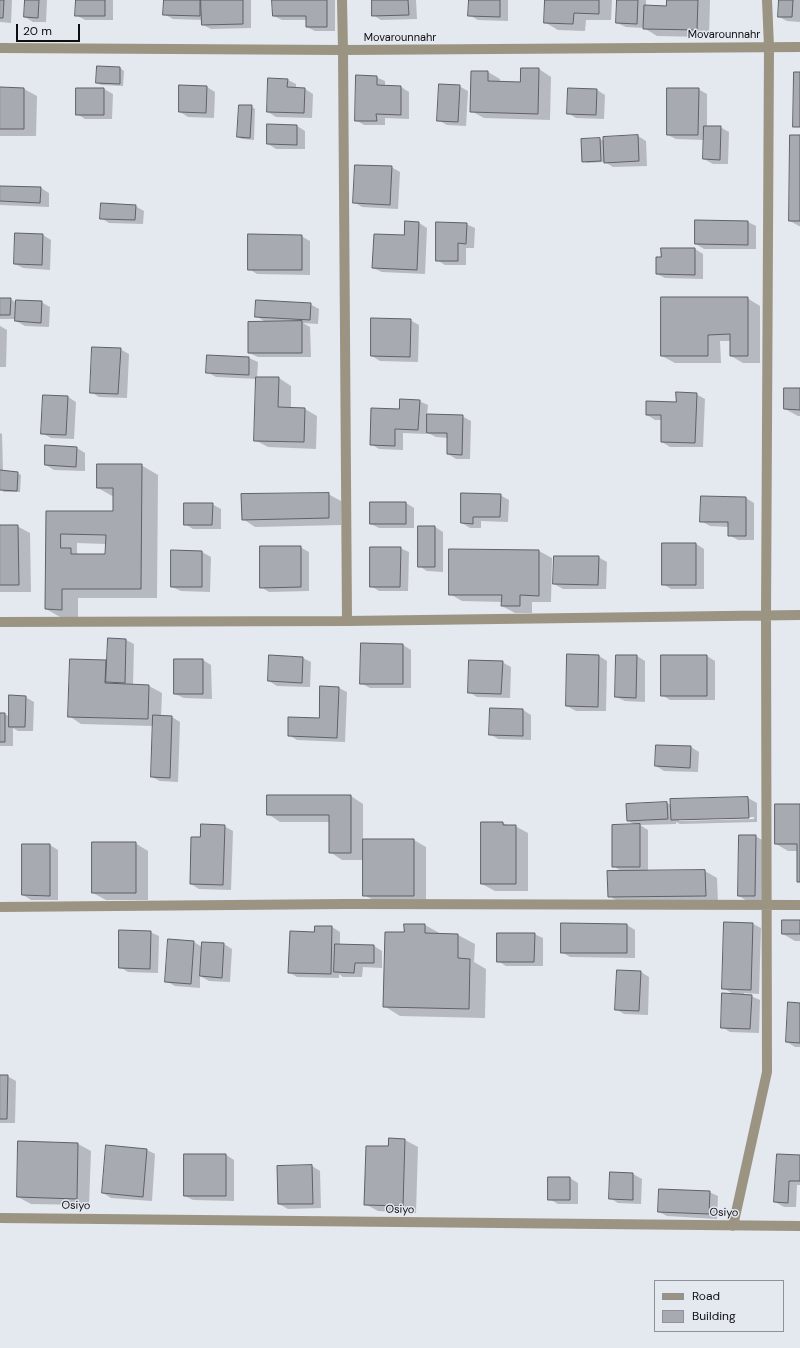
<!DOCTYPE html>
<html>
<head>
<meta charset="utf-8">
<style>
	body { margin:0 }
	#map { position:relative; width:800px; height:1348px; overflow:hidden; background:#e4e8ef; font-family:"DM Sans",sans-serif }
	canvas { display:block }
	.legend { position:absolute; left:654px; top:1280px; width:130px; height:52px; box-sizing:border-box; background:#e4e8ef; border:1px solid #8e9196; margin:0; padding:5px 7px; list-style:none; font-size:12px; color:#0c0e10 }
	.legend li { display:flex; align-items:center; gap:8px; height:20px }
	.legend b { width:20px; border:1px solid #8e9196 }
	.scale { position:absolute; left:16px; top:24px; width:64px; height:18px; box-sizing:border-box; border:2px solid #0c0e10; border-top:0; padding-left:5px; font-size:12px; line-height:14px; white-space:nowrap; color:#0c0e10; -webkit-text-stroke:3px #e4e8ef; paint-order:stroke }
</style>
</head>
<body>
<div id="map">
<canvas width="800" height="1348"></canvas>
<ul class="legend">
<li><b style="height:5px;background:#9b9483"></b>Road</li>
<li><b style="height:11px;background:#a7aab1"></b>Building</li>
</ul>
<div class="scale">20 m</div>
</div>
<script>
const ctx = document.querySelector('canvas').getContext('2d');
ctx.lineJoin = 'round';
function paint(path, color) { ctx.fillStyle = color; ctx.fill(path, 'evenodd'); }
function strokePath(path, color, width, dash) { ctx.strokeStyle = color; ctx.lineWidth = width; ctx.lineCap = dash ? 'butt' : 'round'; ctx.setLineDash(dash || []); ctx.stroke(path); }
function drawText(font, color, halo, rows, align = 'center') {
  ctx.font = font + ' "DM Sans",sans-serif'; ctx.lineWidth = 3; ctx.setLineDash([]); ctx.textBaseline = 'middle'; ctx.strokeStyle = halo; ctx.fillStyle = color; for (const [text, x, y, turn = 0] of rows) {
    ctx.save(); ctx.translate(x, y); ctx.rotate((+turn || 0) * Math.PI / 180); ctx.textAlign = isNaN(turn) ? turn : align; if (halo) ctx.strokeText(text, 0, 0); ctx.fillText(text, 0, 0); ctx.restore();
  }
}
paint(new Path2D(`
	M0 0H12L11 23 0 22Z
	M26 0H47L46 22H33L25 17Z
	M77 0H113V20H85L76 15Z
	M165 0H251V28L211 29 203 25V20L173 19 164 14Z
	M273 0H335V31H315L307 27V20H282L274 16Z
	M373 0H416L417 19 381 20 373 15Z
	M470 0H508V21L478 20 469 15Z
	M546 0H612L611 20H586L585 31 558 30 546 23Z
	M618 0H646V7H667L668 0H710L709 37 657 36 644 28 626 27 617 23Z
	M780 0H800V22L787 21 779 17Z
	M120 68 124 71 123 86 101 85 97 83Z
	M539 69 551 77 550 120 484 118 471 111 488 72 500 79V83H521Z
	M376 77 385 81V87H401L409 92V119L385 118V125H364L356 120Z
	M288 80 296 84V89H305L313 94 312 118 276 117 268 112Z
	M459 86 468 91 466 126 447 125 438 120Z
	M207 87 215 92 214 118 188 117 180 112Z
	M0 88 24 89 37 96 36 136H0Z
	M77 89H104L113 94 112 119H85L77 114Z
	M569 89 597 90 605 95 604 119 576 118 568 113Z
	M698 89 707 94V127H720L729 132 728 164H713L704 159 705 140 676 139 668 135Z
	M251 106 255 109 254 140 242 139 238 137Z
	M297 126 305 131V149H276L268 144Z
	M638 136 646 141 647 166 613 167 605 162 587 163 583 161 600 139 604 141Z
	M800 136V226H799L790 221Z
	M391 167 400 172 398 209 362 207 354 202Z
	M0 187 41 188 49 193V207L0 205Z
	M135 206 144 211 143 224 109 223 101 218Z
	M696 221 748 222 756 226V249H704L696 244Z
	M419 223 427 228 425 274 382 272 373 268Z
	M466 224 475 228 474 248H466V265H445L437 260Z
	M43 235 51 240 50 270 23 268 15 264Z
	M301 236 310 241V275L257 274 249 269Z
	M695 249 703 254V279L665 278 657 274Z
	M747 298 760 306V363H743L731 356V341H720L721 363H675L662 356Z
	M0 299H10L17 303 41 302 50 307 49 327 25 326 16 321V319H0Z
	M310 304 319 309 318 324 303 323 310 327 311 357H258L249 353 267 323 256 316Z
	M410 320 419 325 418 362 380 361 372 356Z
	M0 326 7 330 6 367H0Z
	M120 349 129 354 127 398 99 397 91 392Z
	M208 356 249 358 258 362 257 378H279L291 386V409H305L317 416 316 449 268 447 255 440 257 379 216 377 207 372Z
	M800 389V416H798L785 409Z
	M696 394 705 399 703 447H670L662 442V420H655L647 415Z
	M44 396 68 397 76 402 74 439 51 438 42 433Z
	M419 401 428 405 427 415 462 416 471 421 470 459H456L448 454V438L436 437 426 432V434L403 433V450L379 449 371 444 400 410Z
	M0 433 2 434 3 472 17 473 21 475 20 492H4L0 489Z
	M77 448 85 453V471L54 470 46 465Z
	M141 465 158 475 157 598H78V618H62L46 609 47 512H114V497L98 488ZM77 543 106 544V555H81L77 553Z
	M328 494 341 501V525L255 527 243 519Z
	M500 495 509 500 508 522 481 521V528H470L462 523Z
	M702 497 746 498 754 503V540H738L729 535V527L710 526 701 521Z
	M406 503 414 508V528H379L371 524Z
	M212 504 221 509V529H193L185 524Z
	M0 526H17L30 533 31 592H0Z
	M435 527 443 532V572L427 571 419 566Z
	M696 544 704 549V589H671L663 584Z
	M300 547 309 552V591L269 592 261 587Z
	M400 548 409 552 408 591H379L371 586Z
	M450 550 539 551 552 558 551 602H532V613H515L502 606V602L462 601 450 594Z
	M172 551 202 552 211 557 210 592 181 591 172 587Z
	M598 557 607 562 606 589H563L554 584Z
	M126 640 134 644 133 685 149 686 162 693 161 717H172L180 722 178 782 160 781 152 777 153 726 81 724 69 716 106 661 108 663Z
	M403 645 411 650V688H370L361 683Z
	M270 656 303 658 311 662 310 687 277 686 269 681Z
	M599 656 607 661 606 711H576L567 706Z
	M617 656H637L645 661V702L625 701 616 697Z
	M707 656 715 661V700H670L662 695Z
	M175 660H203L211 665 212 699 184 698 175 694Z
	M502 662 511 667 510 698 477 697 469 692Z
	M339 688 347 692 345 742 297 740 289 735 320 719Z
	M25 697 34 702 33 731H18L13 728V746H0V714H5L10 717Z
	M523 710 531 715V740L498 739 490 734Z
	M691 747 699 752 698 772 664 771 656 766Z
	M351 796 363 804V840H414L426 847V902H377L364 895V860H342L330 852V822H280L268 814Z
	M748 798 757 803V822L680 824 676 822V824L640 825 648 830V872L705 871 717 878 718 903H621L609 896 623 872 613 866 636 825 628 821 667 803 671 805V800ZM754 817V819L679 821V819Z
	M800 805V882L798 881V851H788L776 844Z
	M503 823 509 826H515L528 833V891H495L482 884Z
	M224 826 233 831 231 890 199 889 191 884 201 838Z
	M755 836 764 841 763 901H747L739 896Z
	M135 843 148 851V900H106L93 893Z
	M50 845 58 850V900H31L23 895Z
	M800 921V941H795L783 934Z
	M753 924 761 928 759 994 744 993V995L751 996 760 1000 759 1033 730 1032 722 1027 735 995 723 988Z
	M425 925 441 934 458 935 475 944 474 962 486 969 485 1018 400 1016 384 1006 405 933Z
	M627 925 635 930V958L570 957 562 952Z
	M332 927 340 932V945L374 946 382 951V968L363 967 362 977H343L339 974V978L297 977 289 972 315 933Z
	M150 932 159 936 158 973 128 972 120 967Z
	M534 934 543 938V966H506L498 961Z
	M169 940 194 942 202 947 203 943 224 944 232 949 230 982 209 981 200 976V988L175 986 166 981Z
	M618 971 641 972 649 977 648 1015 624 1014 616 1009Z
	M800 1004V1047H795L787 1042Z
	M0 1076H7L16 1081 15 1123H0Z
	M390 1139 405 1140 418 1147 416 1213 378 1211 365 1204 389 1147Z
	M19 1143 78 1144 91 1151 89 1205 31 1204 18 1197Z
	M107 1146 147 1150 155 1154 152 1201 111 1198 103 1193Z
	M185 1155H226L234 1160V1201L193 1200 185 1196Z
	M800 1156V1185H797L796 1207H784L775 1202Z
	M312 1166 320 1171 321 1208 288 1209 279 1204Z
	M611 1173 633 1174 642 1179 641 1204 618 1203 610 1198Z
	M570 1178 578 1183V1204H558L549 1199Z
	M709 1192 718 1196 717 1219 667 1216 659 1212Z`), '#0003');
const building = new Path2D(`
	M0 0H4L3 18H0Z
	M25 0H39L38 18 24 17Z
	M76 0H105V16H75Z
	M164 0H200V16L163 15Z
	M201 0H243V24L202 25Z
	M272 0H327V27H306V16H273Z
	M372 0H408L409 15 372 16Z
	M469 0H500V17L468 16Z
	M545 0H599V14L574 13 573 24 544 23Z
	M617 0H638L637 24 616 23Z
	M667 0H698L697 30 643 29 644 5 666 6Z
	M779 0H793L792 17H778Z
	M97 66 120 67V84L96 83Z
	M521 68H539L538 114 470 112 471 71H488V81L520 82Z
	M794 72H800V127H793Z
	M356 75 377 76V85L401 86V115L376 114 377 121H355Z
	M268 78 288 79 287 87 305 88 304 113 267 112Z
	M439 84 460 85 458 122 437 121Z
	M179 85 207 86 206 113 179 112Z
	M0 87 24 88V129H0Z
	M76 88H104V115H76Z
	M568 88 597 89 596 115 567 114Z
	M667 88H699L698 135H667Z
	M239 105H252L250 138 237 137Z
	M267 124 297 125V145L267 144Z
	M704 126H721L720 160 703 159Z
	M638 135 639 161 604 163 603 137Z
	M790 135H800V221H789Z
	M600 138 601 161 582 162 581 139Z
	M355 165 392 166 390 205 353 203Z
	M0 186 41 187 40 203 0 201Z
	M101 203 136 205 135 220 100 219Z
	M695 220 748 221V245L695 244Z
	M405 221 419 222 417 270 372 268 374 234 404 235Z
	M436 222 467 223 466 244 458 243V261H436Z
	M15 233 43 234 42 265 14 264Z
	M248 234 302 235V270H248Z
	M661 248H695V275L656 274V257H661Z
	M661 297H748V356H730V334L708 335V356H661Z
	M0 298H11L10 315H0Z
	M16 300 42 301 41 323 15 321Z
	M256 300 311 303 310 320 255 317Z
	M371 318 411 319 410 357 371 356Z
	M302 321V353H248V322Z
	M92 347 121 348 118 394 90 393Z
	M207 355 249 357V375L206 373Z
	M256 377H279L278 407 305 408 304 442 254 441Z
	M784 388H800V410L784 409Z
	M676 392 697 393 695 443 661 442V415H646V401L676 402Z
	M43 395 68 396 66 435 41 434Z
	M400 399 420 400 418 430 395 429V446L370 445 371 408 399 409Z
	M427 414 463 415 462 455 447 454V433H427Z
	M45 445 77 447 76 467 45 465Z
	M97 464H142L141 589H62V610L45 609 46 511H113V488H97ZM61 534 106 535 105 554H71V548H61Z
	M0 470 18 472 17 491 0 490Z
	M329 493V518L242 520 241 494Z
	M461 493 501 494 500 517H473V524L461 523Z
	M701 496 746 497V536H728V522H700Z
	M370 502H406V524H370Z
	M184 503H213L212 525H184Z
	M0 525H18L19 585H0Z
	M418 526H435V567H418Z
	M662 543H696V585H662Z
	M260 546H301V587L260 588Z
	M370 547H401L400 587H370Z
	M449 549 539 550V596L520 595V606H501L502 595H449Z
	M171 550 202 551V587H171Z
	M554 556H599L598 585 553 584Z
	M108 638 126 639 125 683 106 682Z
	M361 643 403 644V684H360Z
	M567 654 599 655 598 707 566 706Z
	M269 655 303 657 302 683 268 681Z
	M616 655H637L636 698 615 697Z
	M661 655H707V696H661Z
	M70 659 106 660 105 683 149 685 148 719 68 717Z
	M174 659H203V694H174Z
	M469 660 503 661 501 694 468 693Z
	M320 686 339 687 337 738 288 736V717L319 718Z
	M9 695 26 696 25 727H9Z
	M490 708 523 709V736L489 735Z
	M0 713H5V742H0Z
	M153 715 172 716 170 778 151 777Z
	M656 745 691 746 690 768 655 766Z
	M267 795H351V853H329V815H267Z
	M748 797 749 818 671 820 670 799Z
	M667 802 668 819 627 821 626 804Z
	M775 804H800V882H797V844H775Z
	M481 822H503V825H516V884H481Z
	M201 824 225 825 223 885 190 884 191 837H200Z
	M640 824V867H612V825Z
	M739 835H756L755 896H738Z
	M363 839H414V896H363Z
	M92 842H136V893H92Z
	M22 844H50V896L22 895Z
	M705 870 706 896 608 897 607 871Z
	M782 920H800V934H782Z
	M724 922 753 923 751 990 722 989Z
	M561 923 627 924V953H561Z
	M404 924H425V933L458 934V958L470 959 469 1009 383 1007 385 932H404Z
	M315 926H332L331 974 288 973 290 931 314 932Z
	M119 930 151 931 150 969 119 968Z
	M497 933H535L534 962H497Z
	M168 939 194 941 191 984 165 982Z
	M202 942 224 943 222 978 200 976Z
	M335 944 374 945V963H355L354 973 334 972Z
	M617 970 641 971 639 1011 615 1010Z
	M722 993 752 995 750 1029 721 1028Z
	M788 1002 800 1003V1043L786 1042Z
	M0 1075H8L7 1119H0Z
	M389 1138 405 1139 403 1206 364 1205 366 1146H388Z
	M18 1141 78 1143 77 1199 17 1197Z
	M106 1145 147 1149 143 1197 102 1193Z
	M184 1154H226V1196H184Z
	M777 1154 800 1155V1181H789L788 1203 774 1202Z
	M312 1165 313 1204H278L277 1166Z
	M610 1172 633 1173V1200L609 1199Z
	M548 1177H570V1200H548Z
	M659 1189 710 1191 709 1214 658 1212Z`);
paint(building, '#a7aab1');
strokePath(building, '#5e6167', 1);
strokePath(new Path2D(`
	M342 0 343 50 347 621
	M0 48 343 50 800 47
	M0 622 347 621 800 615
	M0 907 346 904 800 905
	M0 1218 800 1226
	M733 1226 767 1072 766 615 769 47 767 0`), '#9b9483', 10);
drawText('11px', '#0c0e10', '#e4e8ef', [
	["Movarounnahr",724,35],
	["Movarounnahr",400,38],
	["Osiyo",76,1206,1],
	["Osiyo",400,1210,1],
	["Osiyo",724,1213,1]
]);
</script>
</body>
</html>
